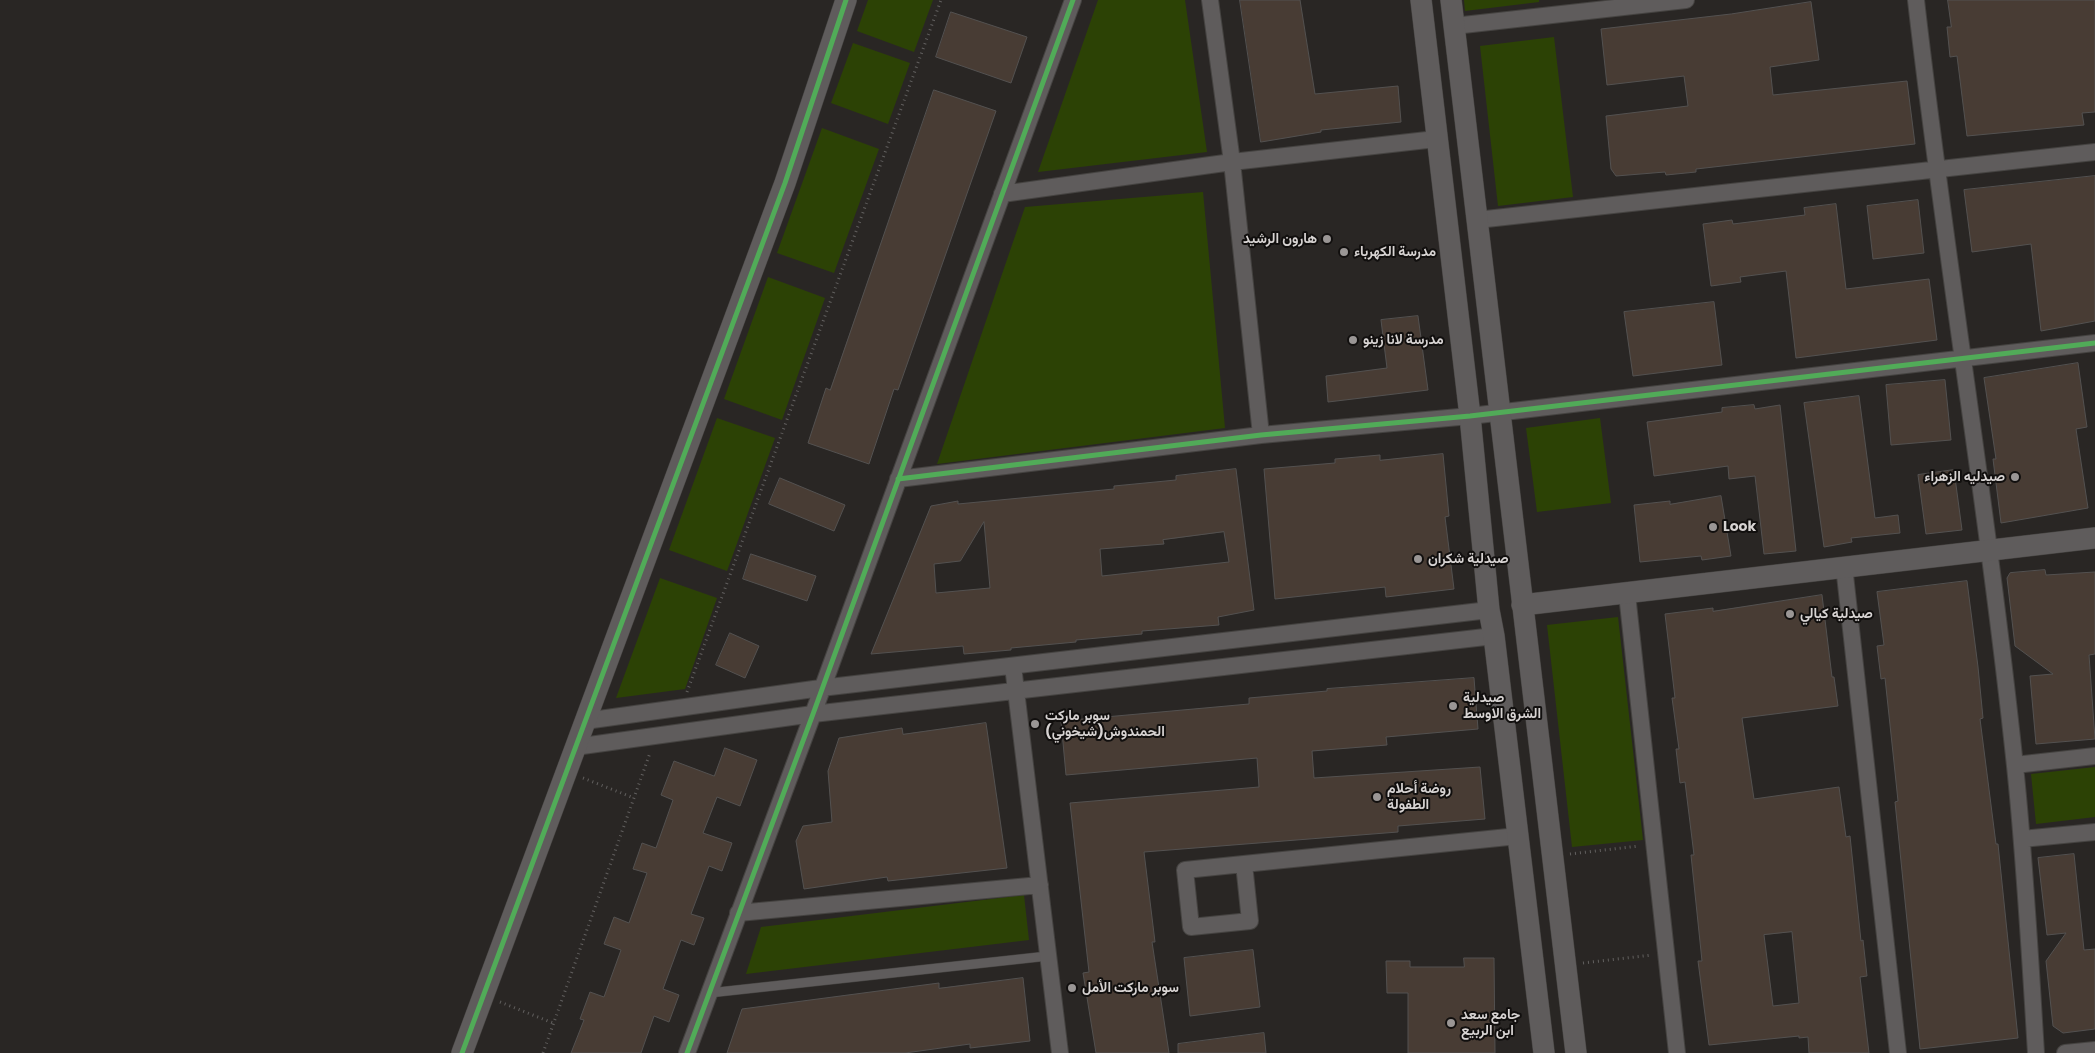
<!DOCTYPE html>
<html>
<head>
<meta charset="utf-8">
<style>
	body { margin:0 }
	canvas { display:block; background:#292624 }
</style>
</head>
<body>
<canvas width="2095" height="1053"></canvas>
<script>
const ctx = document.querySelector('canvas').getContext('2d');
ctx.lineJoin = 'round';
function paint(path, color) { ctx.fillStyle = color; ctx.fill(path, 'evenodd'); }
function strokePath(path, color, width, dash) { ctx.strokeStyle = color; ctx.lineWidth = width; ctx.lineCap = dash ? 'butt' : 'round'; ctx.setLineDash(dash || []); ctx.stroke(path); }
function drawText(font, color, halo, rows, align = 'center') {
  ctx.font = font + ' Poppins,Vazirmatn,sans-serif'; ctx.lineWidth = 4; ctx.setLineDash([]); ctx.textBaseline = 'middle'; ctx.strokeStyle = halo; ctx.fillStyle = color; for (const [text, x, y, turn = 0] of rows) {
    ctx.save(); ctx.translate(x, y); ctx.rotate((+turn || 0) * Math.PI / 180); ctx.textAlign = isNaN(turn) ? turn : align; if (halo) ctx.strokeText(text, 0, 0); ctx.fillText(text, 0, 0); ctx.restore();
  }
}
paint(new Path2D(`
	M868 0H933L914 52 857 31Z
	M1098 0H1185L1207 152 1038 172Z
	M1464 0H1539V2L1465 11Z
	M1554 37 1573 197 1498 206 1480 46Z
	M853 43 910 63 888 124 831 103Z
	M822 128 879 149 834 273 777 253Z
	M1203 192 1225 428 937 464 1025 207Z
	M768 277 825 298 782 420 724 399Z
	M717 418 775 438 727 571 669 550Z
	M1600 418 1611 503 1537 512 1526 428Z
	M660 578 717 598 685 689 616 698Z
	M1618 617 1643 840 1572 847 1547 625Z
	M2095 767V817L2036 824 2031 774Z
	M1024 895 1029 940 746 974 761 927Z`), '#2c4205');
const building = new Path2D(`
	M1240 0H1300L1315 94 1398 86 1401 122 1321 130V132L1261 142Z
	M1948 0H2095V112L2082 113 2084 125 1967 136 1957 56 1950 57 1947 27H1951Z
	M1811 2 1819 60 1770 67 1773 95 1907 81 1915 144 1696 169V172L1666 175 1665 172 1616 176 1611 169 1606 116 1688 106 1684 76 1607 85 1601 29 1731 14Z
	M951 12 1027 37 1011 83 936 57Z
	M934 90 996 111 898 390 894 389 869 464 808 443 826 388 830 390Z
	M2095 176V321L2041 331 2031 244 1972 252 1964 190Z
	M1918 200 1924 253 1873 259 1867 206Z
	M1836 204 1846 289 1929 279 1937 340 1796 358 1786 271 1740 277 1741 282 1711 286 1703 224 1732 220 1733 224 1805 215 1804 208Z
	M1714 302 1722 365 1633 376 1624 312Z
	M1418 316 1428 390 1328 402 1326 376 1387 368 1381 320Z
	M2078 363 2087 427 2076 429 2088 508 2001 523 1993 459H1996L1984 378Z
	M1945 380 1951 440 1891 445 1886 385Z
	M1859 396 1875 518 1898 515 1900 533 1851 538 1852 542 1824 547 1804 403Z
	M1754 405 1755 409 1780 405 1796 551 1764 554 1755 476 1729 479 1728 466 1654 476 1647 422 1722 412V408Z
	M1443 454 1449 516 1445 517 1454 589 1386 597 1385 587 1275 599 1264 469 1335 463V459L1380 455V460Z
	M1236 469 1254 610 1218 617 1219 625 1142 631V634L1076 640V642L1011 648V650L964 654 963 646 871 654 931 506 958 501V504L1114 489V486L1176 480V476ZM984 522 990 588 936 593 934 564 960 561ZM1224 532 1229 562 1102 576 1100 549 1164 544 1163 540Z
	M1954 470 1962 530 1926 534 1918 475Z
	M780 478 845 505 834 531 769 504Z
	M1721 496 1731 556 1702 560 1701 556 1640 562 1634 505 1670 501V504Z
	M751 554 816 576 807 601 743 579Z
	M2045 570 2046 575 2095 572V654L2089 655 2095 739 2036 744 2030 676 2053 674 2015 646 2007 578 2010 573Z
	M1967 581 1978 667 1983 718 1980 719 1996 844H1998L2018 1038 1920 1049 1895 802 1898 801 1893 753 1885 678 1881 679 1877 646 1884 645 1877 592Z
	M1822 595 1832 677H1834L1838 706 1742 718 1754 799 1839 787 1846 837 1850 836 1861 941 1863 940 1867 976 1860 977 1869 1053H1809L1808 1037 1799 1038V1036L1709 1045 1698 961H1702L1691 855H1694L1685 782 1680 783 1676 749H1679L1672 698H1675L1665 614 1713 608V611ZM1792 932 1799 1003 1773 1006 1764 935Z
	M730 633 759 646 745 678 716 665Z
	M1474 678 1478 729 1386 737 1387 745 1312 751 1314 778 1480 767 1485 819 1398 826V832L1144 852 1155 942H1152L1169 1053H1096L1083 973 1089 972 1070 803 1259 787 1257 758 1066 775 1061 721 1249 704V698L1327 691V689Z
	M986 723 1007 868 888 881 887 877 804 889 796 841 803 826 832 822 828 771 839 738 902 728 903 734Z
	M725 748 757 760 740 806 717 797 703 833 732 843 722 871 709 866 691 914 704 918 694 945 681 940 663 989 679 995 669 1022 654 1016 641 1053H571L584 1020 580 1019 590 992 604 997 621 950 604 944 614 917 629 923 647 873 633 869 642 843 656 848 673 800 661 795 674 761 714 776Z
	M2074 854 2084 950 2095 949V1029L2063 1033 2053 1026 2046 961 2066 933 2047 935 2038 858Z
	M1253 950 1260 1007 1190 1016 1184 958Z
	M1464 958H1494L1495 1053H1408V993H1387L1386 961H1410V967H1464Z
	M1023 978 1030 1041 970 1048V1044L905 1053H727L742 1009 939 983V988Z
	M1264 1033 1266 1053H1178V1044Z`);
paint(building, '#483c34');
strokePath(building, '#535150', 1);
const service = new Path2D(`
	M709 993 1048 956`);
const minor = new Path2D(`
	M1210 0 1232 162 1261 435
	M1916 0C1945 256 1988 510 2015 766 2025 861 2030 957 2036 1053
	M1454 26 1686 0
	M1002 194 1232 162 1436 139
	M1477 220 2095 152
	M898 479 1261 435 1470 416 2095 343
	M1844 566 1898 1053
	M1627 594 1677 1053
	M1013 666 1060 1053
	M585 721 821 688 1489 610
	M575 747 813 714 1494 636
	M2015 765 2095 756
	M2022 839 2095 832
	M1244 864 1250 921 1191 927 1185 870 1518 836
	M738 913 1040 885
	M687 1053 813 714 1073 0
	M2065 1053 2095 1050`);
const tertiary = new Path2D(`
	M1421 0 1470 416 1489 610 1494 636 1544 1053
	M1451 0 1576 1053
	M1522 605 2095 538
	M462 1053 785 183 846 0`);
strokePath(service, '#454341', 10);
strokePath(minor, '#454341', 18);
strokePath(tertiary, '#454341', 22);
strokePath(new Path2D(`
	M687 692 941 0
	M583 778 634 798
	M1570 854 1639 846
	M1583 963 1652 955
	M500 1002 553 1023
	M543 1053 650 753`), '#615f5e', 3, [1, 4]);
strokePath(service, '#5f5c5c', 9);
strokePath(minor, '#5f5c5c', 16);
strokePath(tertiary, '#5f5c5c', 21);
strokePath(new Path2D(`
	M898 479 1261 435 1470 416 2095 343
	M462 1053 785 183 846 0
	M687 1053 813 714 1073 0`), '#51ab58', 5);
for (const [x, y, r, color] of [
	[1327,239,5,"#9a9695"],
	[1344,252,5,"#9a9695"],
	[1353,340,5,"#9a9695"],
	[2015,477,5,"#9a9695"],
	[1713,527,5,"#9a9695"],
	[1418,559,5,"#9a9695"],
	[1790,614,5,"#9a9695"],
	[1453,706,5,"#9a9695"],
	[1035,724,5,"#9a9695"],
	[1377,797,5,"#9a9695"],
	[1072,988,5,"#9a9695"],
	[1451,1023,5,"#9a9695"]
]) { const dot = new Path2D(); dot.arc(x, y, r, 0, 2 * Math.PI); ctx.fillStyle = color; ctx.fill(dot); strokePath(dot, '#110f0e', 2); }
drawText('bold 14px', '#d7d3d2', '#110f0e', [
	["هارون الرشيد",1317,239,"right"],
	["مدرسة الكهرباء",1354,252],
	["مدرسة لانا زينو",1363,340],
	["صيدليه الزهراء",2005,477,"right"],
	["Look",1723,527],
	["صيدلية شكران",1428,559],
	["صيدلية كيالي",1800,614],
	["صيدلية",1463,698],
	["الشرق الاوسط",1463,714],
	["سوبر ماركت",1045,716],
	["الحمندوش(شيخوني)",1045,732],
	["روضة أحلام",1387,789],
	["الطفولة",1387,805],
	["سوبر ماركت الأمل",1082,988],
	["جامع سعد",1461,1015],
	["ابن الربيع",1461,1031]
], 'left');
</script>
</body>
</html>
